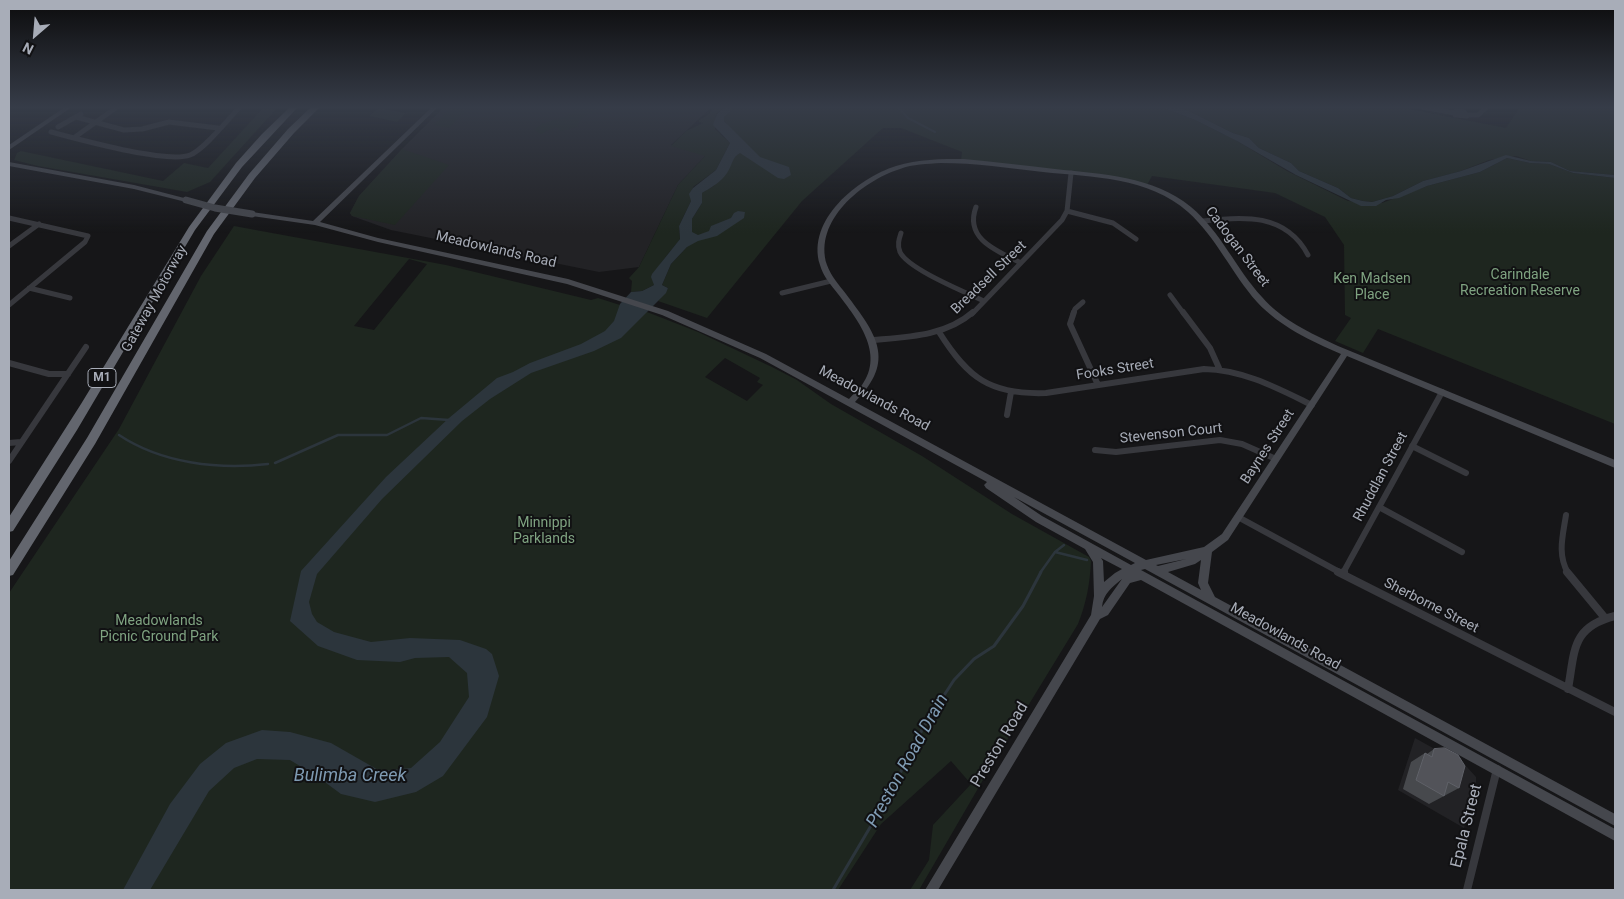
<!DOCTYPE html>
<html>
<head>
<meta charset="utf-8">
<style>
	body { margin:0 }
	#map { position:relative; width:1624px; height:899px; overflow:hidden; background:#161618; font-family:Roboto,sans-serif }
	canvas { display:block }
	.frame { position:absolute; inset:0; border:10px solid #a8adb8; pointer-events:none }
	.north { position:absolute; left:10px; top:10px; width:50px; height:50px; -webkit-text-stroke:4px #111113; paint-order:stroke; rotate:207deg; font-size:14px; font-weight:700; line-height:20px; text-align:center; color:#a8adb8 }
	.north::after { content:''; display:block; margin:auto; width:18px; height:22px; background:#a8adb8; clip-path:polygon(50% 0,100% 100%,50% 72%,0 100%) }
</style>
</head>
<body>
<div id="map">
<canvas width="1624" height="899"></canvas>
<div class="frame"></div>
<div class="north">N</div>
</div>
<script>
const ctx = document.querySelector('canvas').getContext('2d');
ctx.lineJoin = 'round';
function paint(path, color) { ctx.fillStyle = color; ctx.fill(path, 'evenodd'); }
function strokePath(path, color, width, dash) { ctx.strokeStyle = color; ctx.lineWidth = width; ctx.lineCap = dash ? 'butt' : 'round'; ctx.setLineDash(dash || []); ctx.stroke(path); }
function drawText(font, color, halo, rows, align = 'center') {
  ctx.font = font + ' Roboto,sans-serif'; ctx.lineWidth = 4; ctx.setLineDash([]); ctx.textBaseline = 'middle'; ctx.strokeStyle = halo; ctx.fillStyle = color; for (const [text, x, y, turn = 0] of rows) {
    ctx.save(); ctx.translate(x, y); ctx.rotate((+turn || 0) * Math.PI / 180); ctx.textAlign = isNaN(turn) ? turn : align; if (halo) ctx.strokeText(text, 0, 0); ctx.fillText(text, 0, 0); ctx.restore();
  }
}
paint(new Path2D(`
	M444 107H712L671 145 706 155 678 185 639 267 599 272 391 230 352 216 350 213 359 196 402 149Z
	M1415 738 1467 767 1476 777V786L1464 828 1398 790Z`), '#222225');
paint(new Path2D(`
	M264 107H278L210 182 187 192 38 166 14 160 17 153 21 151 163 181 184 163 208 168Z
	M452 107H469L449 128 434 125Z
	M575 107H605H598L593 113C585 114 579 118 578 127L561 131 556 127 541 134 534 130C544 118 567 123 575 107Z
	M714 107H725L716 114 715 129 730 143 716 170 693 187 691 201 679 226 680 239C671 252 653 267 654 285L642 291 631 292 632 281 629 278 639 267 678 185 705 156 671 146 686 131 703 123 699 122V120L708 115Z
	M732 107H889L898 109 910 107H1161L1195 120 1237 141 1287 171 1348 201 1382 203 1427 186 1480 172 1507 158 1530 163 1549 164 1573 173 1615 178V424L1378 329 1363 353 1335 341 1351 318 1345 315 1344 245 1325 217 1275 193 1152 176 1147 185 1138 182 961 160 962 152 901 128H883L802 201 707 318 658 301 668 288 662 285 671 264 687 247 692 232V219L702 203V193L715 185 736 155 727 124 724 121V117L730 112 729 109Z
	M1175 107H1399L1506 128 1520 107H1615V175L1570 171 1551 162 1531 161 1516 156 1489 160 1461 171 1423 181 1393 196 1372 202 1363 201 1351 198 1338 188 1299 171 1291 163 1259 148 1249 138 1233 133 1189 111Z
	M378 108 406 113 397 122 369 116Z
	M402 149 449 165 395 225 352 216 350 213 359 196Z
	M234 226 446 265 591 300 598 298 620 305 634 307 665 319 698 332 772 367 797 380 831 404 922 456 1012 514 1089 557 1091 561C1090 584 1086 604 1078 624L987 773 919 890H910L929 860 933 825 971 784 951 761 881 824 838 890H9V593L119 429 201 276ZM409 259 427 264 374 330 354 326ZM725 358 760 378 757 382 763 385 747 401 705 377Z`), '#1e261f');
paint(new Path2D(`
	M725 107H732L730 109V112L724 117V121L760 157 789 167 791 175 784 179 778 178 740 153C732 157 732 166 727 173 721 182 711 188 702 193V203L692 219V232L698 235 709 231 711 226 731 218 734 213 738 211 745 212 744 218 717 236 698 241 687 247 671 264 662 285 668 288 666 293 621 338 594 351 531 373 490 399 462 421 382 499 317 574 309 602 312 614 317 622 334 632 371 642 410 638 460 640 486 649 492 654 499 676 487 717 443 776 416 792 375 802 341 794 318 777 290 760 257 759 234 768 209 791 150 890H123L170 804 200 764 226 743 262 730 290 732 331 743 380 771 411 768 440 742 469 697 467 673 449 657 415 658 400 662 357 660 318 646 290 621 301 571 386 477 449 418 497 378 513 372 530 363 581 344 605 331 614 321 620 304 631 292 642 291 654 285 651 277 652 274 680 239 679 226 691 201 689 194 693 188 716 170 730 143 713 125 717 114Z
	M1161 107H1175L1189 111 1233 133 1249 138 1259 148 1291 163 1299 171 1338 188 1351 198 1363 201 1372 202 1393 196 1423 181 1461 171 1506 155 1531 161 1551 162 1570 171 1615 175V178L1573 173 1549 164 1530 163 1507 158 1480 172 1427 186 1399 198 1386 200 1376 206H1361L1296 175 1237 141 1195 120Z`), '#2c353c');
strokePath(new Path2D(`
	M899 108 908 118 935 132`), '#2c353c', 2);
strokePath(new Path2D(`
	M119 435C161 463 218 470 268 464
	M275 463 338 435H387L421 418 449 420
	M1055 552 1087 560
	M1040 573 1055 552 1064 545`), '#2c353c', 2.5);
strokePath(new Path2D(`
	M833 890 888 797 924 726 954 680 974 659 994 646 1023 606 1041 572`), '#2c353c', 3);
strokePath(new Path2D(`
	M1422 107 1454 113
	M1458 111 1464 112 1467 116 1455 115 1454 112Z
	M1467 115H1478L1487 107
	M76 117 124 130 142 129 169 122 218 128
	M58 127 81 114
	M51 132C78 139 167 164 190 155 204 150 229 118 240 107
	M75 137 117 107
	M976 207C964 239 997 251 1021 263
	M1067 211 1113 223 1136 239
	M9 218 88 236 85 242 9 305
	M1203 221C1243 216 1286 213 1308 255
	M901 233C899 239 897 245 900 252 908 269 965 292 984 301
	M9 246 39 224
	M29 288 70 298
	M782 293 831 281
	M1170 295 1184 314
	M972 314 1062 220 1067 211 1071 173
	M1073 314 1075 309 1083 302`), '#37383d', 5);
strokePath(new Path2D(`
	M1074 312 1070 324 1098 385
	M1183 312 1210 348 1219 368
	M939 332C968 378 990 395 1046 393L1204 369C1244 370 1277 388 1312 405
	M873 340C908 337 946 336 973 312
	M9 363 49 374H68
	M1007 415 1011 392
	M9 443 21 442
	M1412 446 1466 473
	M1095 450 1116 452 1220 440 1242 444 1276 459
	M9 461 86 347
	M1379 507 1462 552
	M1566 515C1563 535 1557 554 1568 573
	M1238 517 1341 573
	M1343 573 1442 392`), '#37383d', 6);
strokePath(new Path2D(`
	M1338 572 1615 712
	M1567 572 1605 618
	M1343 574 1344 572
	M1568 689C1575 651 1571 627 1615 616
	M1467 890 1497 769`), '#37383d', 8);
paint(new Path2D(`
	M65 107H72L9 150V145Z
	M432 107H438L320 222 378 238 568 279 668 311 766 354 849 399C853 394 858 390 862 385 885 353 857 319 838 294 831 285 823 276 820 265 806 220 858 178 896 166 918 159 941 159 964 159 994 162 1024 165 1055 169 1101 174 1154 176 1191 207 1221 232 1236 269 1262 297 1282 320 1310 333 1338 346L1615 460V468L1347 356 1228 540 1212 552 1208 583 1215 597 1615 814V826L1145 569 1141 570 1615 829V841L1141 580 1130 583 1108 615 1100 619 938 890H925L1091 615 1094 596 1093 562 1085 549 1036 522 986 488 984 485 987 482 760 358 662 315 567 284 378 242 315 225 252 216 249 214 252 212 313 221ZM941 163C975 163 1009 168 1043 172 1092 177 1149 177 1188 212 1216 237 1232 274 1257 302 1279 326 1311 341 1341 354L1222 534 1204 547 1146 560 855 402C897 360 876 334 846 294 839 285 831 276 827 265 813 221 862 181 900 169 913 164 927 164 941 163ZM1014 497 1135 563 1131 565 1042 516ZM1101 558 1122 569 1115 573 1104 582 1103 561ZM1186 559 1158 566 1156 565ZM1201 560 1198 583 1201 590 1168 572 1195 564ZM1122 579 1102 607C1103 594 1112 587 1122 579Z
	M9 162 134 185 188 199 189 200 186 202 134 189 9 166Z`), '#45474d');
paint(new Path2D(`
	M290 107H298L242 167 195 230 77 430 13 531 9 532V517L81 404 189 227 236 163 262 134Z
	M311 107H320L294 133 255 178 214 234 95 444 13 575 9 576V561L87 438 207 231 249 174 288 129Z`), '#63666e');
strokePath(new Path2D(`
	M186 200 215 208 252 214`), '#45474d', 7);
paint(new Path2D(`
	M1434 749 1459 788 1429 804 1403 789 1411 762 1425 753 1427 754Z`), '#47494d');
const building = new Path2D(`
	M1445 748 1458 755 1465 766 1459 788 1448 782 1444 796 1416 780 1425 753 1432 757 1434 749Z`);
paint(building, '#525359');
strokePath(building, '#5f6168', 1);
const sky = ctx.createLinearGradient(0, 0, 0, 233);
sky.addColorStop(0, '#0c0c0d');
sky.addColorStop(0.46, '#363c48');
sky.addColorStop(1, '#363c4800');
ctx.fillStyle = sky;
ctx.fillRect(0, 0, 1624, 233);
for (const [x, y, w] of [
	[102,378,28]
]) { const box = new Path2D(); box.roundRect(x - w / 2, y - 9.5, w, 19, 4); ctx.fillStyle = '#111113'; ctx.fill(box); strokePath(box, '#a8adb8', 1); }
drawText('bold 12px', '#a8adb8', null, [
	["M1",102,378]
]);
drawText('14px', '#a8adb8', '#111113', [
	["Cadogan Street",1237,247,53],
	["Meadowlands Road",496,250,13],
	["Breadsell Street",989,278,-44],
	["Gateway Motorway",155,299,-61],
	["Fooks Street",1115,370,-9],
	["Meadowlands Road",874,399,28],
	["Stevenson Court",1171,434,-6],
	["Baynes Street",1268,447,-57],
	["Rhuddlan Street",1381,477,-62],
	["Sherborne Street",1431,606,27],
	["Meadowlands Road",1285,637,29]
]);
drawText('14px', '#7fa381', '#111113', [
	["Carindale",1520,275],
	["Recreation Reserve",1520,291],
	["Ken Madsen",1372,279],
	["Place",1372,295],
	["Minnippi",544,523],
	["Parklands",544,539],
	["Meadowlands",159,621],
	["Picnic Ground Park",159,637]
]);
drawText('16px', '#a8adb8', '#111113', [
	["Preston Road",1000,745,-59],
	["Epala Street",1467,826,-76]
]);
drawText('italic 18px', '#7f9bb3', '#111113', [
	["Preston Road Drain",908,761,-61],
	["Bulimba Creek",350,776]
]);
</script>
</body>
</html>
